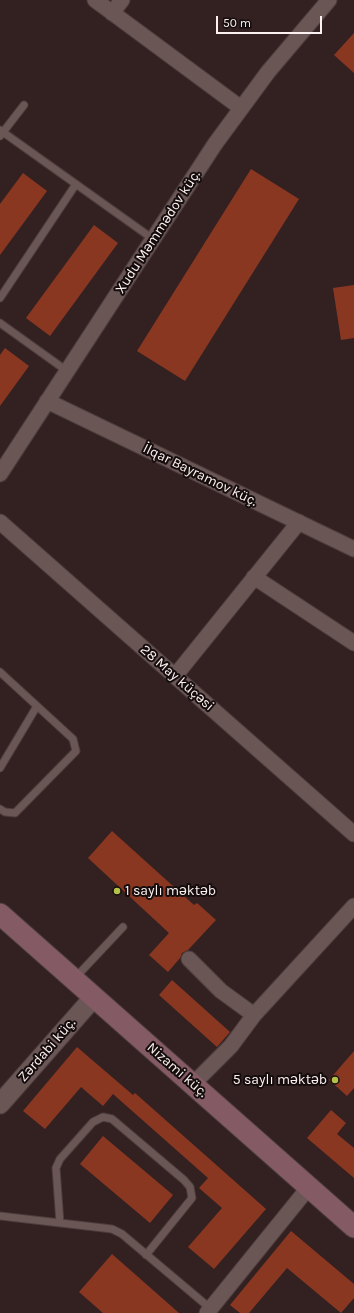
<!DOCTYPE html>
<html>
<head>
<meta charset="utf-8">
<style>
	body { margin:0 }
	#map { position:relative; width:354px; height:1313px; overflow:hidden; background:#332122; font-family:Karla,sans-serif }
	canvas { display:block }
	.scale { position:absolute; left:216px; top:16px; width:106px; height:18px; box-sizing:border-box; border:2px solid #fdf0f0; border-top:0; padding-left:5px; font-size:12px; line-height:14px; white-space:nowrap; color:#fdf0f0; -webkit-text-stroke:3px #150d0d; paint-order:stroke }
</style>
</head>
<body>
<div id="map">
<canvas width="354" height="1313"></canvas>
<div class="scale">50 m</div>
</div>
<script>
const ctx = document.querySelector('canvas').getContext('2d');
ctx.lineJoin = 'round';
function paint(path, color) { ctx.fillStyle = color; ctx.fill(path, 'evenodd'); }
function strokePath(path, color, width, dash) { ctx.strokeStyle = color; ctx.lineWidth = width; ctx.lineCap = dash ? 'butt' : 'round'; ctx.setLineDash(dash || []); ctx.stroke(path); }
function drawText(font, color, halo, rows, align = 'center') {
  ctx.font = font + ' Karla,sans-serif'; ctx.lineWidth = 4; ctx.setLineDash([]); ctx.textBaseline = 'middle'; ctx.strokeStyle = halo; ctx.fillStyle = color; for (const [text, x, y, turn = 0] of rows) {
    ctx.save(); ctx.translate(x, y); ctx.rotate((+turn || 0) * Math.PI / 180); ctx.textAlign = isNaN(turn) ? turn : align; if (halo) ctx.strokeText(text, 0, 0); ctx.fillText(text, 0, 0); ctx.restore();
  }
}
paint(new Path2D(`
	M354 33V73L334 55Z
	M251 169 299 199 185 381 137 351Z
	M23 173 47 191 0 255V204Z
	M94 225 118 243 50 336 26 318Z
	M354 285V338L341 340 333 288Z
	M5 348 29 366 0 406V355Z
	M112 831 194 905 197 903 216 920 188 950 182 953 180 958 168 972 149 955 169 933 88 858Z
	M172 980 230 1032 217 1047 159 995Z
	M77 1047 133 1095 135 1093 266 1209 214 1269 188 1247 222 1208 199 1188 208 1178 113 1094 103 1106 81 1087 45 1129 23 1111Z
	M354 1051V1088L347 1096 329 1080Z
	M331 1110 346 1123 337 1134 354 1148V1178L307 1138Z
	M103 1136 173 1195 150 1223 80 1164Z
	M291 1231 354 1284V1298L341 1313 287 1268 249 1313H240L230 1305Z
	M112 1254 179 1313H103L79 1292Z`), '#8a3721');
const service = new Path2D(`
	M0 130 153 239
	M0 136 24 105
	M0 298 76 184
	M0 323 67 371
	M0 672 73 739 76 751 15 813 5 812 0 809
	M0 768 37 706
	M75 978 123 927
	M0 1216 112 1229 122 1234 211 1309
	M60 1223 56 1168 60 1159 93 1122 103 1117 112 1119 184 1180 190 1187 192 1198 146 1255`);
const minor = new Path2D(`
	M95 0 241 108
	M112 13 122 0
	M47 401 354 549
	M0 474 215 144 268 72 329 0
	M0 522 354 834
	M254 577 354 643
	M175 676 299 522
	M189 959 221 991 254 1015 354 906
	M193 1084 231 1046 254 1015
	M207 1313 309 1187`);
const tertiary = new Path2D(`
	M0 1104 94 997`);
const secondary = new Path2D(`
	M0 914 354 1227`);
strokePath(service, '#4c3d3d', 9);
strokePath(minor, '#4c3d3d', 17);
strokePath(tertiary, '#4c3d3d', 21);
strokePath(secondary, '#4c3d3d', 23);
strokePath(service, '#6b5656', 7);
strokePath(minor, '#6b5656', 15);
strokePath(tertiary, '#6b5656', 19);
strokePath(secondary, '#845a65', 21);
for (const [x, y, r, color] of [
	[117,891,4,"#b4c24a"],
	[335,1080,4,"#b4c24a"]
]) { const dot = new Path2D(); dot.arc(x, y, r, 0, 2 * Math.PI); ctx.fillStyle = color; ctx.fill(dot); strokePath(dot, '#150d0d', 1.5); }
drawText('14px', '#fdf0f0', '#150d0d', [
	["Xudu Məmmədov küç.",158,232,-57],
	["İlqar Bayramov küç.",200,475,26],
	["28 May küçəsi",177,678,41],
	["Zərdabi küç.",47,1050,-49],
	["Nizami küç.",177,1070,41]
]);
drawText('14px', '#fdf0f0', '#150d0d', [
	["1 saylı məktəb",125,891],
	["5 saylı məktəb",327,1080,"right"]
], 'left');
</script>
</body>
</html>
